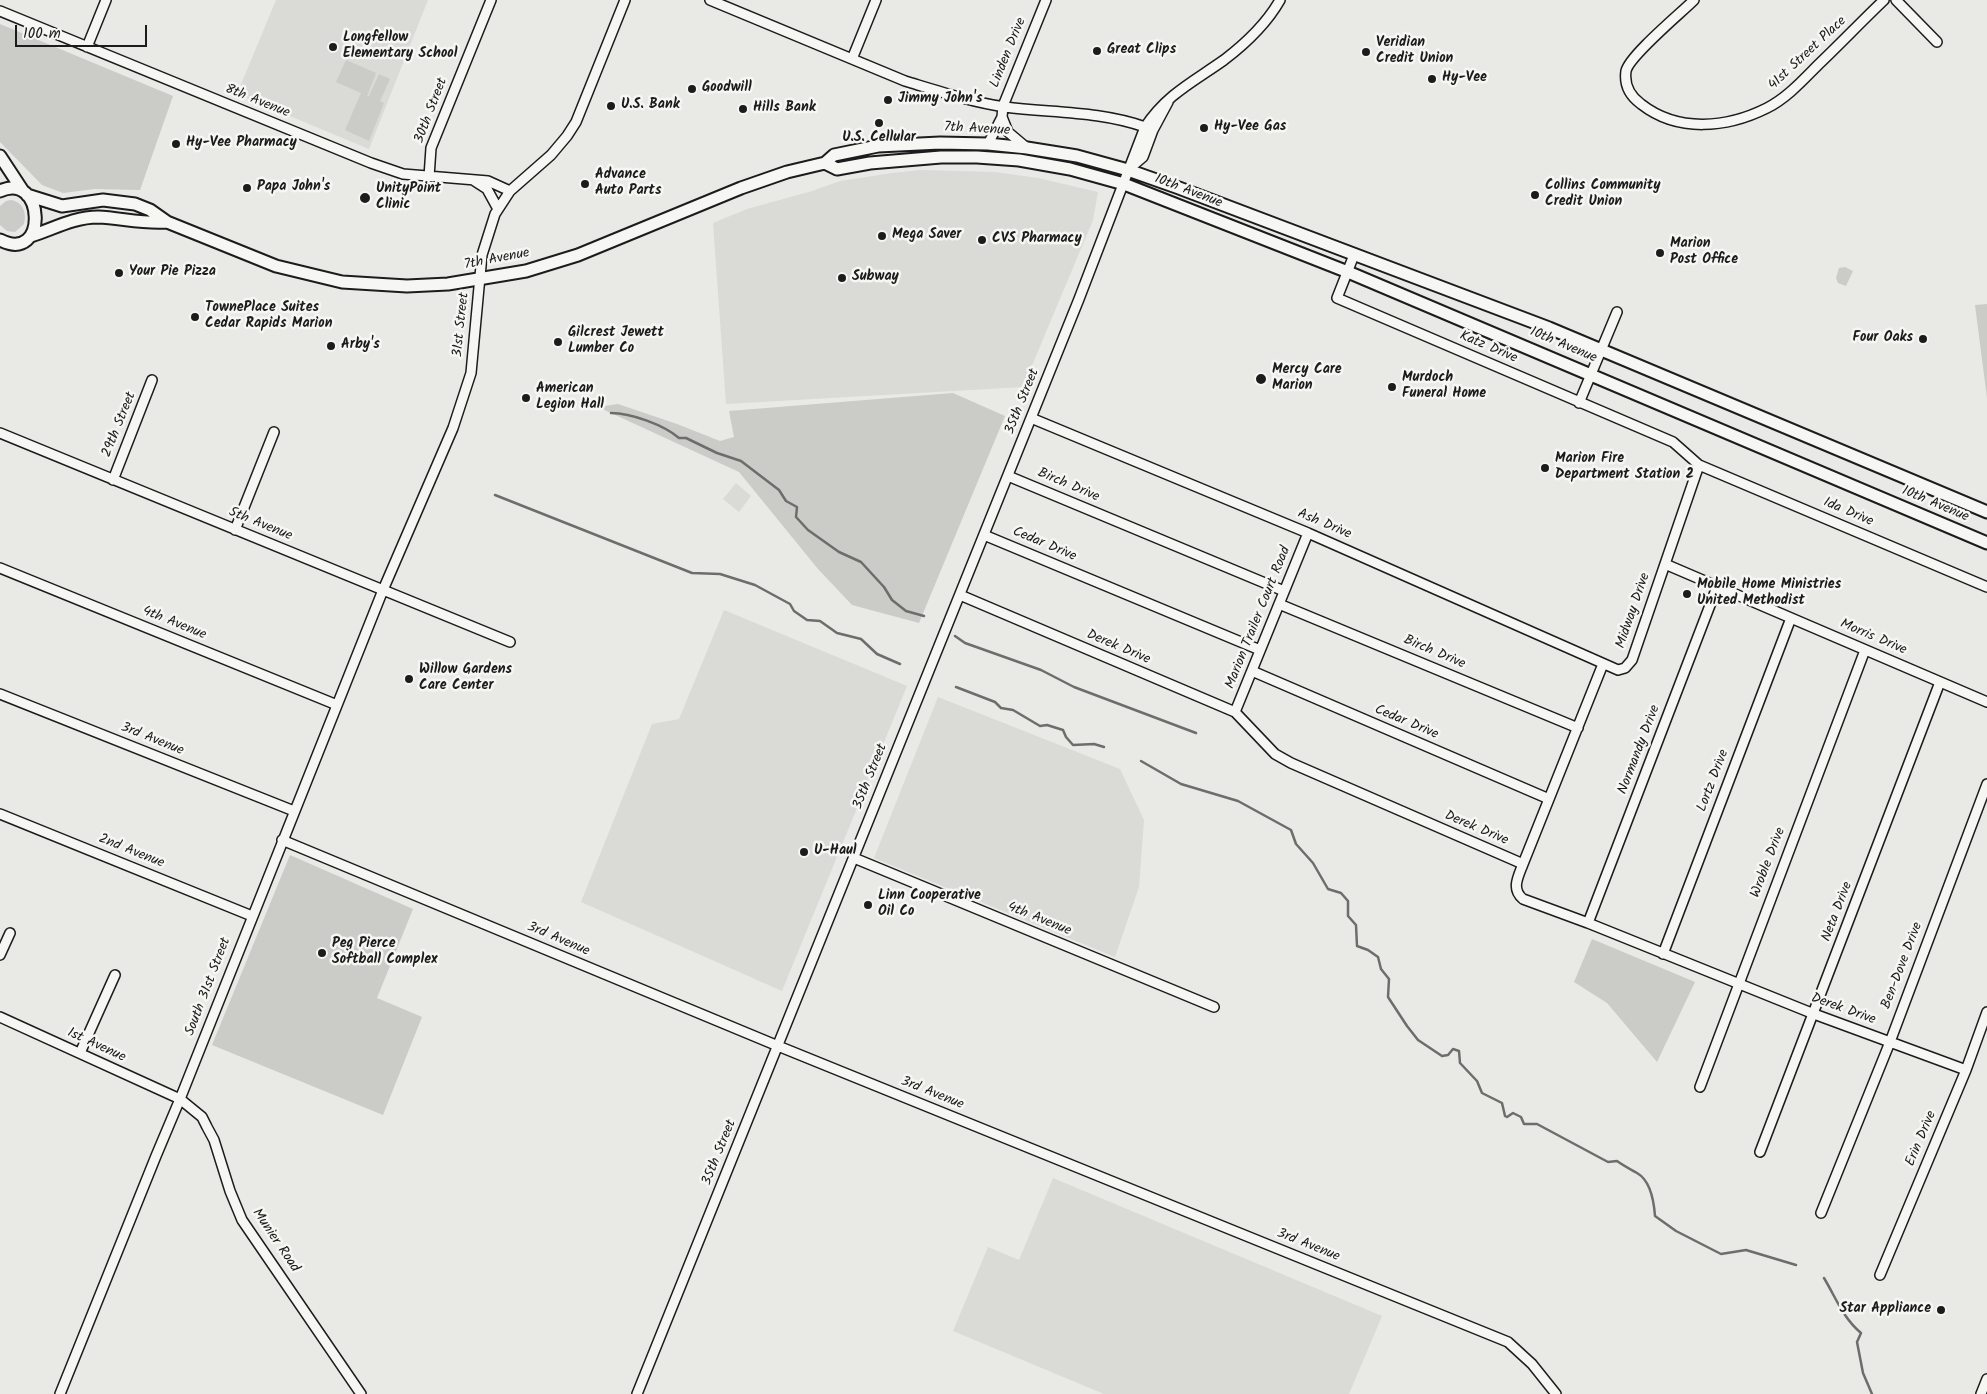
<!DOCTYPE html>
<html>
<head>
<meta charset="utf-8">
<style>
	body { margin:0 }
	#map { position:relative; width:1987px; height:1394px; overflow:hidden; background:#e9e9e5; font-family:Kalam,sans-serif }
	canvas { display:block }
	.scale { position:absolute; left:15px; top:25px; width:132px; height:22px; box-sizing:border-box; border:2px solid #1c1c1c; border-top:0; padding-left:6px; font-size:15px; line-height:18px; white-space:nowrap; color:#1c1c1c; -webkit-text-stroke:4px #f6f6f2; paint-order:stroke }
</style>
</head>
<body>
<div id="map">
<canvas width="1987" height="1394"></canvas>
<div class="scale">100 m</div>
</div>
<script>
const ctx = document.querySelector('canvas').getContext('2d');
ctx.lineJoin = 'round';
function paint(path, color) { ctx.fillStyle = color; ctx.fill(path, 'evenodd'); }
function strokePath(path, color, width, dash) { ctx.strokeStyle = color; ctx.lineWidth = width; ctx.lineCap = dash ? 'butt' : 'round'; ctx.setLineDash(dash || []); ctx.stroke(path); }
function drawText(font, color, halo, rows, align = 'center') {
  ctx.font = font + ' Kalam,sans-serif'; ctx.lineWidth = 5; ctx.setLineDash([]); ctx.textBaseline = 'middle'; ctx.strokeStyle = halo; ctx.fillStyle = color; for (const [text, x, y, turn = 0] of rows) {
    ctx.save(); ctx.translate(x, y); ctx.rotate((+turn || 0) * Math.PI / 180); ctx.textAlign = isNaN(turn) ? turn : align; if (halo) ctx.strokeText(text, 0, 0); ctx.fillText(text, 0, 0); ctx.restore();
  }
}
paint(new Path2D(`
	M276 0H428L369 149 237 94Z
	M921 170 995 172 1038 178 1098 192 1093 220 1023 387 726 404 713 223 747 209 812 191 840 181 892 173Z
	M736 483 751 496 739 512 723 499Z
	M724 610 907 686 782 991 581 902 652 724 679 719Z
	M938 697 1120 769 1144 820 1139 887 1115 957 874 858Z
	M1053 1178 1382 1316 1349 1394H1104L953 1331 988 1247 1019 1260Z`), '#dadad6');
paint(new Path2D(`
	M0 24 173 96 140 190 95 189 63 193 42 185 0 142Z
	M346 60 376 73 367 96H369L379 74 390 79 380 101 384 103 369 141 345 130 361 93 336 82Z
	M11 200C23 202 27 213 24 224L15 232 7 231 0 225V206L6 201Z
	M1845 267 1853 271 1846 286 1838 283 1836 278 1839 268Z
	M1987 304V398L1975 305Z
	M953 393 1005 416 919 623 852 605 818 569 739 472 598 407 618 404 677 424 720 441 734 437 729 411Z
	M290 855 413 909 377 998 422 1017 383 1115 212 1045Z
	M1592 939 1695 982 1657 1062 1607 1003 1574 982Z`), '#cbcbc7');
strokePath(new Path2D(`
	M611 413C631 413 664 425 679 438H686L717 453 741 461 779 490 786 501 797 507 796 517 808 530 839 552 861 562 884 587 892 600 906 611 924 616
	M495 495 692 573 720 574 755 585 790 604 794 611 807 620 820 621 837 633 861 639 877 654 900 664
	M955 636 965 643 1041 670 1074 687 1196 733
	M956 687 995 702 1001 708 1013 710 1040 726 1047 725 1063 730 1066 737 1073 745 1094 744 1104 747
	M1141 761 1181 784 1238 801 1291 830 1296 844 1313 863 1328 889 1341 893 1348 901V916L1356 925 1357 946 1368 950 1378 957 1381 969 1389 979 1388 997 1407 1026 1418 1040 1442 1056 1448 1055 1453 1049 1459 1051 1460 1063 1477 1081 1482 1093 1502 1103 1505 1116 1507 1117 1513 1113 1521 1117 1524 1124H1537L1608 1162 1617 1161C1624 1166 1630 1169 1637 1173 1651 1181 1654 1202 1655 1216L1676 1231 1721 1254 1746 1250 1796 1265
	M1824 1278C1836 1298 1843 1318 1861 1333L1857 1342 1863 1373 1872 1394`), '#6d6d6c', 2.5);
const minor = new Path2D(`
	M710 0 905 81C938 91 971 102 1005 107 1052 113 1100 111 1145 127
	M1694 0C1681 13 1629 56 1626 71 1624 85 1630 96 1641 104 1678 133 1727 128 1767 108 1787 98 1803 80 1819 64 1841 43 1862 21 1884 0
	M1896 0 1937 42
	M0 11 371 163 403 174 488 181 510 191
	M87 47 106 0
	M852 59 876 0
	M1002 117 1008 132 1027 148
	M988 144 1002 117 1003 106 1046 0
	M1130 168 1143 157 1153 130 1168 102
	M429 177 431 148 491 0
	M473 180 487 189 498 209
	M1354 255 1337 298 1673 442 1699 465 1987 587
	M1579 403 1617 312
	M1031 418 1308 533 1618 670 1625 668 1632 660 1699 465
	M0 433 510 642
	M1008 476 1284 591
	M113 480 152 380
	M235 530 274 432
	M984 535 1260 650
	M1665 564 1987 702
	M0 568 337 705
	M960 595 1235 712 1275 754 1291 763 1523 864
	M1279 604 1578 728
	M1603 664 1523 864C1518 877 1511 889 1523 899L1588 923 1814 1014 1966 1070
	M1252 671 1549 799
	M0 694 294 811
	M1235 712 1308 533
	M0 814 252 916
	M282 840 778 1046 1508 1342 1532 1364 1556 1394
	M854 858 1214 1007
	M1588 923 1717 587
	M1663 954 1791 618
	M0 955 10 933
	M0 1017 180 1099 202 1117 207 1127 214 1140 230 1191 242 1220 361 1394
	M80 1053 115 975
	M1700 1087 1865 650
	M1760 1152 1940 682
	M1821 1213 1890 1042 1987 784
	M1880 1275 1966 1070 1987 1012
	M60 1394 156 1156 180 1099 383 590 453 428 471 373 482 255 495 214 510 191 551 155 567 136 576 122 625 0
	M637 1394 1079 299 1145 127C1167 94 1193 82 1224 60 1245 44 1267 23 1280 0
	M1981 1394 1987 1379`);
const major = new Path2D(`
	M0 156 23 191
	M825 163 837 169 870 163 941 157H977L1019 160 1070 169 1124 184 1348 272 1987 543
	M0 191C45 170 49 265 0 240
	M27 195 62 206 103 200 135 204 150 210 167 222 276 266 342 282 407 286 448 284 526 271 578 255 741 188 787 172 825 163 834 155 878 146 940 143 988 144 1027 148 1077 156 1128 170 1179 188 1549 328 1987 512
	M31 236C53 229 74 217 98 217 121 218 143 224 167 222`);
strokePath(minor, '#1c1c1c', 12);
strokePath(major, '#1c1c1c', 15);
strokePath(minor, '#f6f6f2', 9);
strokePath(major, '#f6f6f2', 11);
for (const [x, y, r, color] of [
	[333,47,5,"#1c1c1c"],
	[1097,51,5,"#1c1c1c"],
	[1366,52,5,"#1c1c1c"],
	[1432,79,5,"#1c1c1c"],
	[692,89,5,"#1c1c1c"],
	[888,100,5,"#1c1c1c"],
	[611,106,5,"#1c1c1c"],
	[743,109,5,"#1c1c1c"],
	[879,123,5,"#1c1c1c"],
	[1204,128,5,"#1c1c1c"],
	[176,144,5,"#1c1c1c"],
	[585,184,5,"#1c1c1c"],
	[247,188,5,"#1c1c1c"],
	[1535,195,5,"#1c1c1c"],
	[365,198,6,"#1c1c1c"],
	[882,236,5,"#1c1c1c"],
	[982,240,5,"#1c1c1c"],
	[1660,253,5,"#1c1c1c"],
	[119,273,5,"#1c1c1c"],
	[842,278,5,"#1c1c1c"],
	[195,317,5,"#1c1c1c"],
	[1923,339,5,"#1c1c1c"],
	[558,342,5,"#1c1c1c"],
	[331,346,5,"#1c1c1c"],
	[1261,379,6,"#1c1c1c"],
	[1392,387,5,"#1c1c1c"],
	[526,398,5,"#1c1c1c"],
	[1545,468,5,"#1c1c1c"],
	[1687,594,5,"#1c1c1c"],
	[409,679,5,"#1c1c1c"],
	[804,852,5,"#1c1c1c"],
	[868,905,5,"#1c1c1c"],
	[322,953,5,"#1c1c1c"],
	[1941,1310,5,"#1c1c1c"]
]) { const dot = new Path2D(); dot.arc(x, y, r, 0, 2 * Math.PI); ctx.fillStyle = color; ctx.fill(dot); strokePath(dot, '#f6f6f2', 2); }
drawText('bold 14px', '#1c1c1c', '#f6f6f2', [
	["Longfellow",343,39],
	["Elementary School",343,55],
	["Veridian",1376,44],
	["Credit Union",1376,60],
	["Great Clips",1107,51],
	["Hy-Vee",1442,79],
	["Goodwill",702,89],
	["Jimmy John's",898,100],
	["U.S. Bank",621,106],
	["Hills Bank",753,109],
	["Hy-Vee Gas",1214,128],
	["U.S. Cellular",879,139,"center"],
	["Hy-Vee Pharmacy",186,144],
	["Advance",595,176],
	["Auto Parts",595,192],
	["Collins Community",1545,187],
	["Credit Union",1545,203],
	["Papa John's",257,188],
	["UnityPoint",376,190],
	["Clinic",376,206],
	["Mega Saver",892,236],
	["CVS Pharmacy",992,240],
	["Marion",1670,245],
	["Post Office",1670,261],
	["Your Pie Pizza",129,273],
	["Subway",852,278],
	["TownePlace Suites",205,309],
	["Cedar Rapids Marion",205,325],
	["Gilcrest Jewett",568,334],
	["Lumber Co",568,350],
	["Four Oaks",1913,339,"right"],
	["Arby's",341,346],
	["Mercy Care",1272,371],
	["Marion",1272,387],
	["Murdoch",1402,379],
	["Funeral Home",1402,395],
	["American",536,390],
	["Legion Hall",536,406],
	["Marion Fire",1555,460],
	["Department Station 2",1555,476],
	["Mobile Home Ministries",1697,586],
	["United Methodist",1697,602],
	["Willow Gardens",419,671],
	["Care Center",419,687],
	["U-Haul",814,852],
	["Linn Cooperative",878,897],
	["Oil Co",878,913],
	["Peg Pierce",332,945],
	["Softball Complex",332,961],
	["Star Appliance",1931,1310,"right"]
], 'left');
drawText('14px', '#1c1c1c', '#f6f6f2', [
	["Linden Drive",1009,53,-68],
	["41st Street Place",1808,54,-43],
	["8th Avenue",257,102,22],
	["30th Street",432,111,-69],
	["7th Avenue",977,130,3],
	["10th Avenue",1188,192,21],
	["7th Avenue",497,260,-11],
	["31st Street",462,325,-84],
	["10th Avenue",1563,346,23],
	["Katz Drive",1488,348,23],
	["35th Street",1023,402,-68],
	["29th Street",120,425,-68],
	["Birch Drive",1068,486,23],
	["10th Avenue",1935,505,23],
	["Ida Drive",1848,513,23],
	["5th Avenue",260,525,22],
	["Ash Drive",1324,525,23],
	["Cedar Drive",1044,545,23],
	["Midway Drive",1634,611,-71],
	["Marion Trailer Court Road",1259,618,-68],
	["4th Avenue",174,624,22],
	["Morris Drive",1873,638,23],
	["Derek Drive",1118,648,23],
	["Birch Drive",1434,653,23],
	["Cedar Drive",1406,723,23],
	["3rd Avenue",152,740,22],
	["Normandy Drive",1640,750,-69],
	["35th Street",871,777,-68],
	["Lortz Drive",1714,781,-69],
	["Derek Drive",1476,829,23],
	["2nd Avenue",131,852,22],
	["Wroble Drive",1769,863,-69],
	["Neta Drive",1838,912,-69],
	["4th Avenue",1039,920,22],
	["3rd Avenue",558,940,23],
	["Ben-Dove Drive",1903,966,-69],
	["South 31st Street",209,987,-69],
	["Derek Drive",1843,1010,20],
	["1st Avenue",96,1046,25],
	["3rd Avenue",932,1094,22],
	["Erin Drive",1922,1139,-67],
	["35th Street",720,1153,-68],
	["Munier Road",275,1241,56],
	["3rd Avenue",1308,1246,22]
]);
</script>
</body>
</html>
